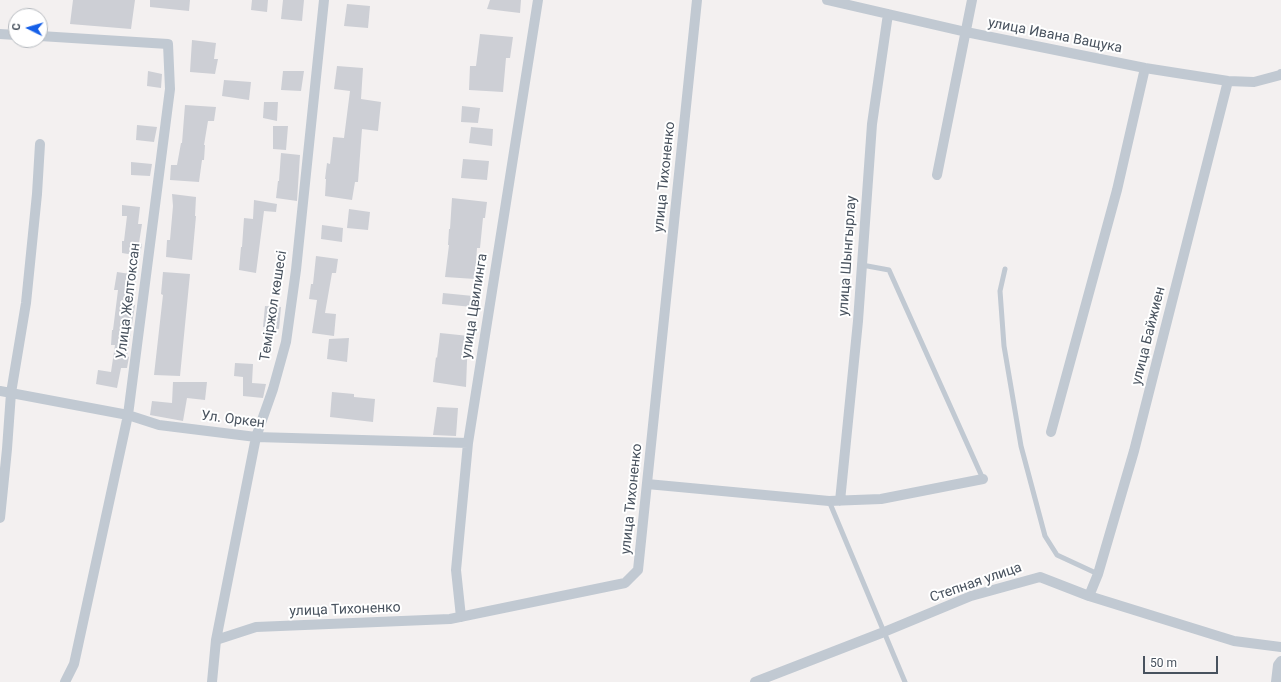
<!DOCTYPE html>
<html>
<head>
<meta charset="utf-8">
<style>
	body { margin:0 }
	#map { position:relative; width:1281px; height:682px; overflow:hidden; background:#f3f0f0; font-family:Roboto,sans-serif }
	canvas { display:block }
	.north { position:absolute; left:8px; top:8px; width:40px; height:40px; box-sizing:border-box; background:#fff; border:1px solid #b6babf; border-radius:50%; rotate:275deg; font-size:11px; font-weight:700; line-height:16px; text-align:center; color:#48525e }
	.north::after { content:''; display:block; margin:auto; width:14px; height:18px; background:#155fe8; clip-path:polygon(50% 0,100% 100%,50% 72%,0 100%) }
	.scale { position:absolute; left:1143px; top:656px; width:75px; height:18px; box-sizing:border-box; border:2px solid #48525e; border-top:0; padding-left:5px; font-size:12px; line-height:14px; white-space:nowrap; color:#48525e; -webkit-text-stroke:3px #fff; paint-order:stroke }
</style>
</head>
<body>
<div id="map">
<canvas width="1281" height="682"></canvas>
<div class="north">С</div>
<div class="scale">50 m</div>
</div>
<script>
const ctx = document.querySelector('canvas').getContext('2d');
ctx.lineJoin = 'round';
function paint(path, color) { ctx.fillStyle = color; ctx.fill(path, 'evenodd'); }
function strokePath(path, color, width, dash) { ctx.strokeStyle = color; ctx.lineWidth = width; ctx.lineCap = dash ? 'butt' : 'round'; ctx.setLineDash(dash || []); ctx.stroke(path); }
function drawText(font, color, halo, rows, align = 'center') {
  ctx.font = font + ' Roboto,sans-serif'; ctx.lineWidth = 4; ctx.setLineDash([]); ctx.textBaseline = 'middle'; ctx.strokeStyle = halo; ctx.fillStyle = color; for (const [text, x, y, turn = 0] of rows) {
    ctx.save(); ctx.translate(x, y); ctx.rotate((+turn || 0) * Math.PI / 180); ctx.textAlign = isNaN(turn) ? turn : align; if (halo) ctx.strokeText(text, 0, 0); ctx.fillText(text, 0, 0); ctx.restore();
  }
}
paint(new Path2D(`
	M73 0H135L131 29 70 24Z
	M150 0H190L189 11 150 7Z
	M252 0H268L267 12 251 10Z
	M283 0H304L302 21 281 19Z
	M490 0H521L520 13 487 9Z
	M347 4 370 6 368 28 344 26Z
	M480 34 513 37 510 58H506L503 92 469 90 470 66H476Z
	M192 40 216 43 214 59H218L215 74 190 72Z
	M337 66 363 68 361 99 381 102 378 131 362 129 358 182H355L352 200 325 196 326 179H325L327 163 330 164 333 137 344 138 350 91 334 89Z
	M148 71 162 74 161 88 147 86Z
	M283 71H304L301 91 281 90Z
	M224 80 251 82 249 100 222 96Z
	M264 102H278L277 121 263 118Z
	M185 105 216 107 214 121H208L204 145H205L204 160H202L199 182 170 180 171 165H177L181 143H182Z
	M462 106 480 108 478 123 461 122Z
	M137 125 157 127 154 142 136 140Z
	M273 126H288L286 150 273 149Z
	M471 127 493 129 492 146 469 143Z
	M281 153 300 155 297 201 276 198 278 181H279Z
	M463 159 489 161 487 180 461 178Z
	M131 162 152 164 150 176 131 175Z
	M172 194 196 197 195 216H196L192 260 166 257 167 240H170L173 206Z
	M452 198 487 202 485 218H483L480 248H477L475 279 445 277 449 245H448L449 229H450Z
	M254 200 277 204 276 212 264 211 256 273 239 270 241 247H242L244 218 253 219Z
	M122 205 140 207 138 224H142L139 243 142 244 140 256 122 253V241H124L127 216H122Z
	M349 209 370 212 368 230 347 228Z
	M322 225 343 228 342 242 321 239Z
	M316 256 338 259 336 273H332L325 313 336 314 334 336 312 333 317 300 309 299 311 284H313Z
	M117 272 137 275 131 305H135L127 356 129 357 127 368H121L117 388 96 384 98 370 111 372 115 345H111L112 330H113L118 290H114Z
	M163 272 190 274 180 376 154 375 163 295 161 294Z
	M443 293 473 296 472 307 442 304Z
	M265 306 281 307 279 329 263 327Z
	M440 333 469 336 467 361 466 387 433 382 436 357 437 358Z
	M349 338 347 362 327 359 329 339Z
	M235 363 253 364 252 383 266 384 263 398 243 396V377L234 376Z
	M173 382H207L205 400 187 398 183 421 150 415 152 401 172 403Z
	M332 392 354 394V397L375 399 373 422 330 417Z
	M437 407 458 408 456 436 433 435Z`), '#cdcfd5');
strokePath(new Path2D(`
	M862 265 889 270 983 479
	M1005 269 1000 291 1004 346 1021 446 1045 536 1057 555 1098 574
	M829 501 905 682`), '#c1c9d2', 5);
strokePath(new Path2D(`
	M827 0 966 32 1145 68 1228 81 1254 82 1280 75 1281 74
	M0 34 16 35
	M40 36 168 44 170 89 128 415 74 664 65 682
	M937 175 972 0
	M0 391 128 415 159 425 256 437 468 443
	M1051 432 1117 190 1145 68
	M647 484 829 501 881 499 983 479
	M840 501 858 321 872 124 888 14
	M0 518 7 449 11 393 26 303 37 194 40 144
	M1089 596 1098 574 1134 451 1228 81
	M461 617 456 570 468 443 538 0
	M216 640 256 627 450 619 625 583 638 570 697 0
	M212 682 216 640 256 437 273 389 286 342 296 270 324 0
	M755 682 884 632 971 596 1040 577 1089 596 1234 641 1281 647
	M1276 682 1278 665 1281 661`), '#c1c9d2', 10);
drawText('14px', '#48525e', '#fff', [
	["улица Ивана Ващука",1055,36,11],
	["улица Тихоненко",665,177,-84],
	["улица Шынгырлау",848,256,-86],
	["Улица Желтоксан",129,301,-83],
	["Теміржол көшесі",274,306,-81],
	["улица Цвилинга",475,306,-81],
	["улица Байжиен",1149,336,-76],
	["Ул. Оркен",233,420,7],
	["улица Тихоненко",632,499,-84],
	["Степная улица",976,583,-19],
	["улица Тихоненко",345,610,-2]
]);
</script>
</body>
</html>
